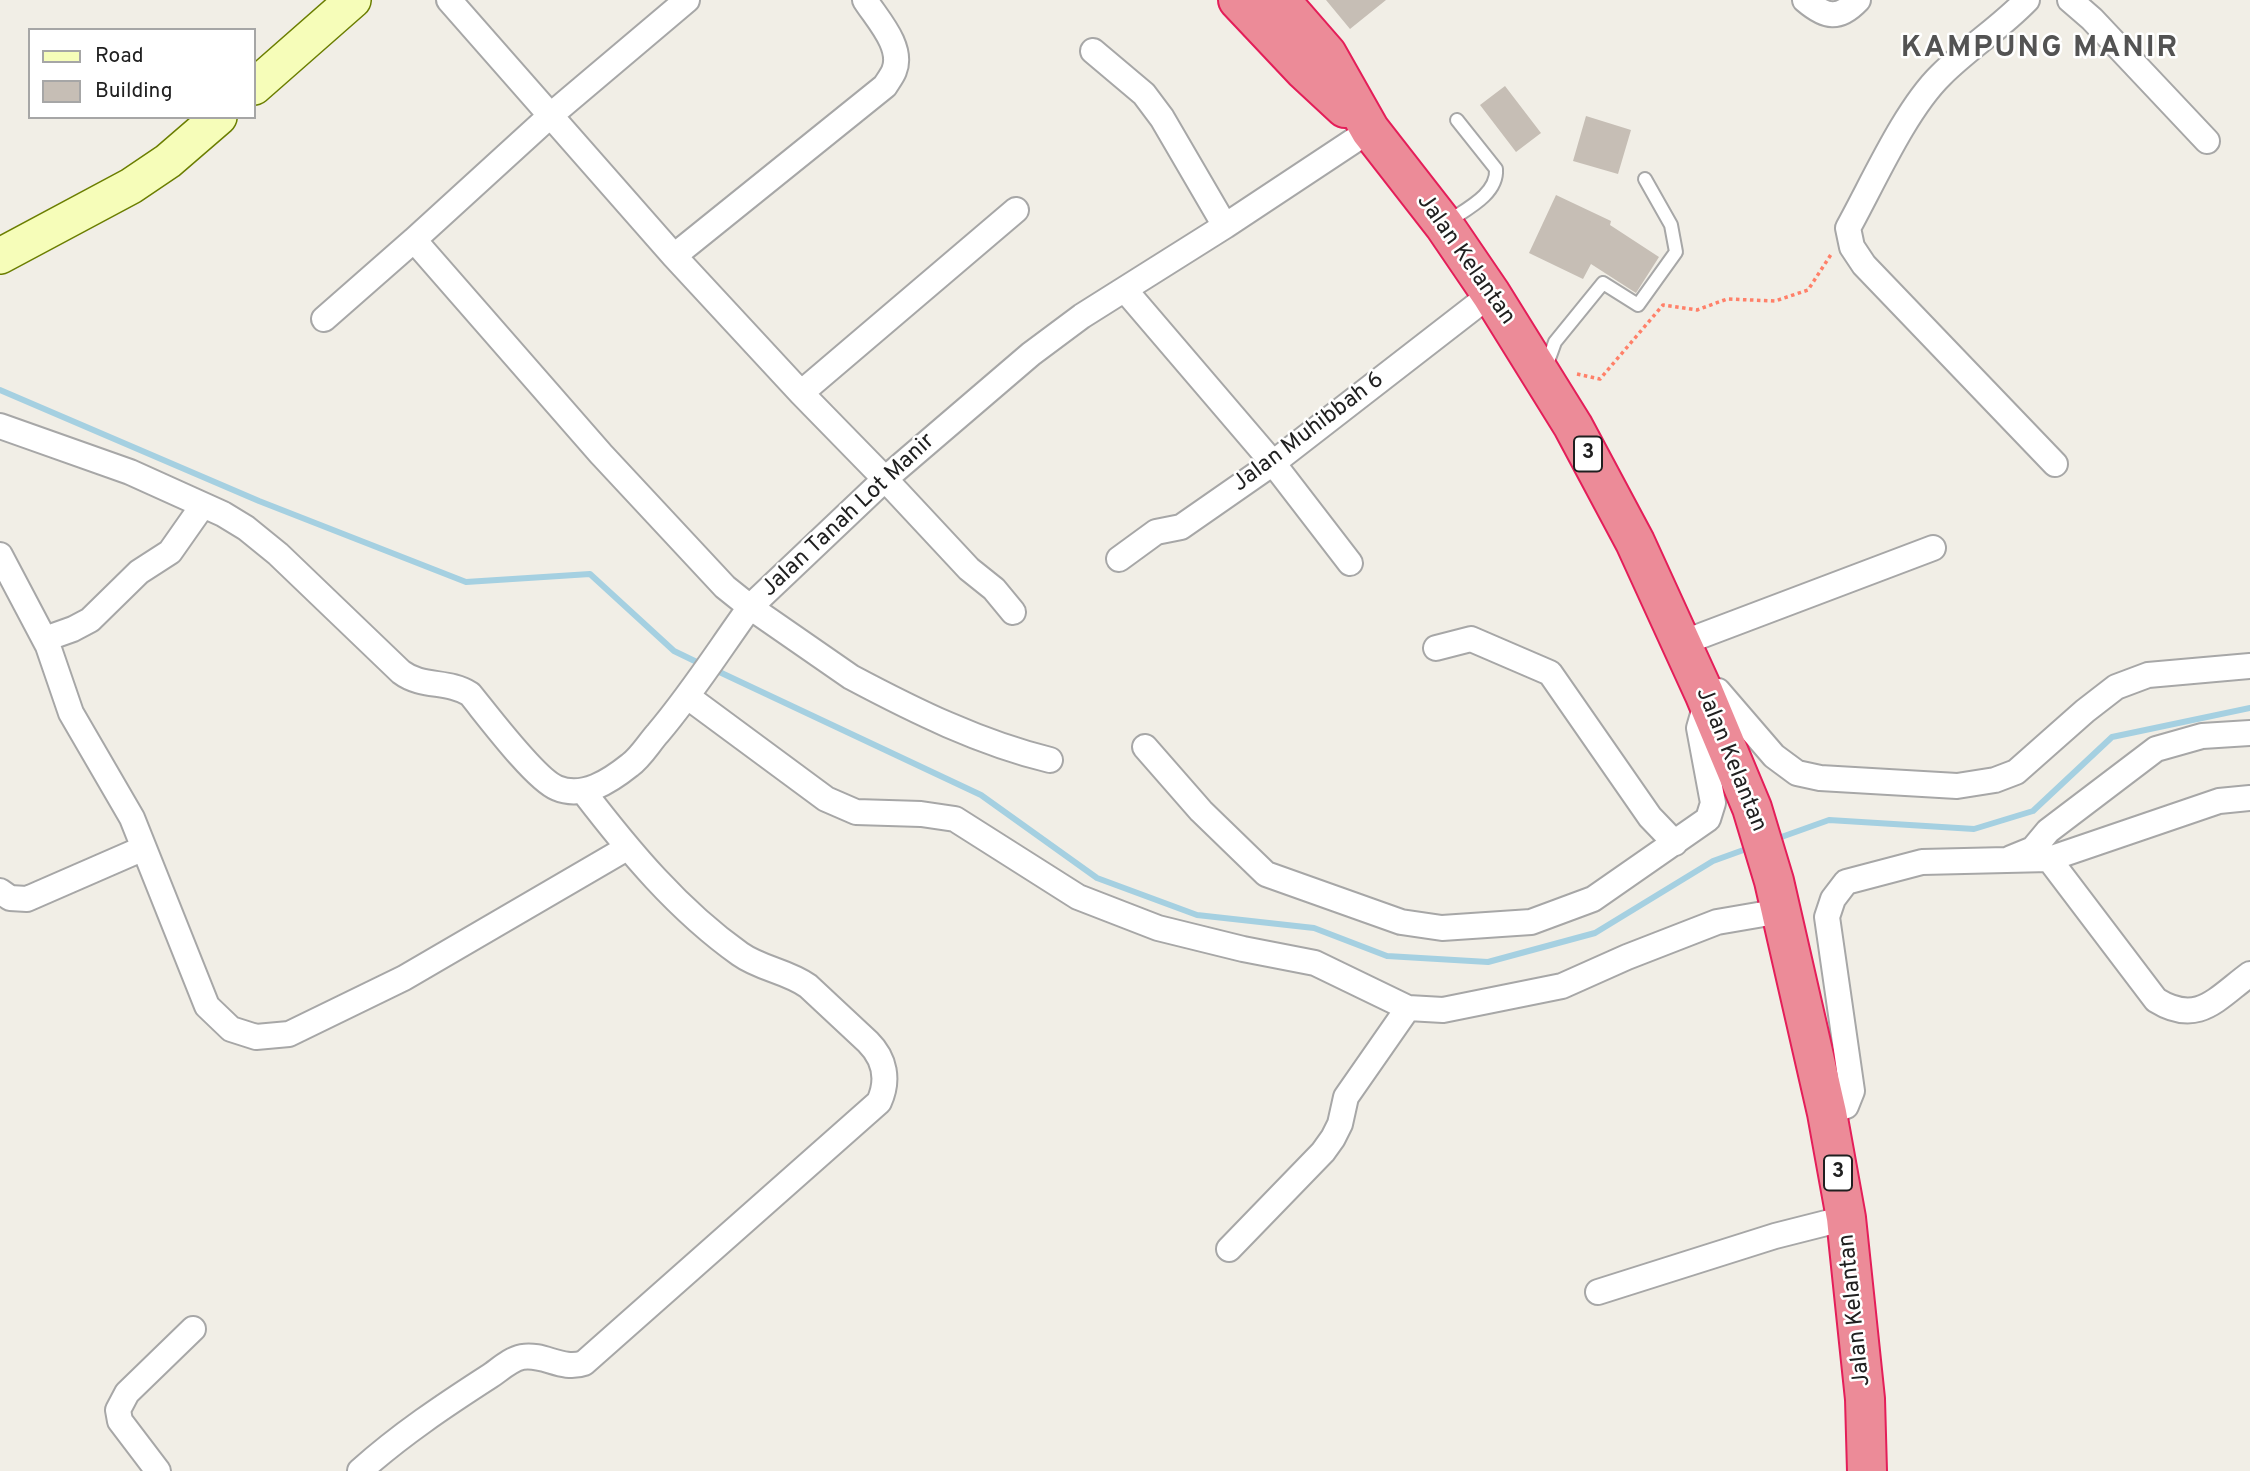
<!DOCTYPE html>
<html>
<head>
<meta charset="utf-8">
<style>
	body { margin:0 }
	#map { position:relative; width:2250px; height:1471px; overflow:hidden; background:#f1eee6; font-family:Overpass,sans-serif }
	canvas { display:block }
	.legend { position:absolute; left:28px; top:28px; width:228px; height:91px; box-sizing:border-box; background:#fff; border:2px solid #a6a6a6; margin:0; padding:9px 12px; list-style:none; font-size:21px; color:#202020 }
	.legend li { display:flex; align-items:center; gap:14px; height:35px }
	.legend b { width:35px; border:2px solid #a6a6a6 }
</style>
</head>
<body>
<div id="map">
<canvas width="2250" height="1471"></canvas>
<ul class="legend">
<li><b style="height:9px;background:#f6fdb9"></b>Road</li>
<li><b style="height:19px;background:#c6beb5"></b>Building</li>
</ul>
</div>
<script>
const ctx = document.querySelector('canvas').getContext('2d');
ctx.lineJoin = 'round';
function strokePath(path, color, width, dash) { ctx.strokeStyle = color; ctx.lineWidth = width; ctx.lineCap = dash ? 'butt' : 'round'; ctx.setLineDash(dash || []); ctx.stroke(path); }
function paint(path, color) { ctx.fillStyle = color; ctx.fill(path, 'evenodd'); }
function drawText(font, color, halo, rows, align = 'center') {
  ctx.font = font + ' Overpass,sans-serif'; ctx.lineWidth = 5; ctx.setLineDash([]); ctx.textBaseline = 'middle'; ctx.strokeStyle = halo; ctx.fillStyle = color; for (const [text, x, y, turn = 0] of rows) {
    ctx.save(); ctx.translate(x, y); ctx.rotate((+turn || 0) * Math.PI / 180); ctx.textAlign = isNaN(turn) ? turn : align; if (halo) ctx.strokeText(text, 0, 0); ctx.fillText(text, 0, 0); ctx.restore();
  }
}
strokePath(new Path2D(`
	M0 390 259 501 466 582 590 574 674 651 703 665
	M713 669 981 795 1097 878 1197 915 1314 928 1387 956 1488 962 1595 933 1713 861 1749 848
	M1773 840 1829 820 1974 829 2033 811 2112 737 2250 708`), '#a5d0e1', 6);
paint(new Path2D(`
	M1326 0H1386L1350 29Z
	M1505 86 1541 133 1516 152 1480 105Z
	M1586 116 1631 130 1618 174 1573 161Z
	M1556 195 1611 221 1610 225 1659 257 1636 293 1591 264 1583 279 1529 253Z`), '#c6beb5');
const lane = new Path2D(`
	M1446 223C1464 210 1498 195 1496 169L1457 120
	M1546 367 1555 342 1603 283 1638 305 1676 252 1671 225 1645 179`);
const street = new Path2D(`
	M449 0 674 256 801 393 885 479 969 569 994 589 1013 612
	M687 0 551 115 414 240 601 454 725 587 750 607 885 479 1031 354 1082 316 1225 226 1370 130
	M1805 0C1826 18 1839 20 1858 0
	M2027 0C2000 28 1968 48 1941 75 1905 110 1873 183 1848 228L1852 247 1864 265 2055 464
	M2070 0 2092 19 2207 141
	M1093 51 1144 94 1162 118 1225 226
	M674 256 885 86C888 81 892 76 894 71 904 47 877 19 865 0
	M1125 290 1273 463 1350 563
	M324 319 414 240
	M801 393 1016 210
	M0 426 130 472 223 514 246 528 278 554 401 672C422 688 448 680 470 694 488 716 535 779 557 788 583 799 610 781 630 765 641 757 649 743 658 733 692 693 719 650 750 607L851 677C915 711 980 743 1050 760
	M0 555 48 646 71 713 132 818 207 1006 231 1029 256 1037 289 1034 404 978 627 848
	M1119 559 1156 532 1181 527 1273 463 1491 294
	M45 639 73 629 90 620 139 572 170 552 203 505
	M1682 643 1933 548
	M1436 648 1471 639 1550 673 1650 817 1675 843
	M1704 693 1718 691 1774 756 1797 773 1820 778 1957 786 1995 780 2016 772 2085 711 2116 687 2148 675 2250 666
	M688 697 826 799 856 812 921 814 955 819 1078 897 1158 928 1243 949 1315 963 1408 1008 1443 1010 1562 986 1627 957 1717 922 1781 911
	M1145 747 1201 811 1266 874 1401 922 1442 928 1531 922 1593 899 1708 819 1713 803 1699 728 1707 700
	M2011 858 2033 849 2048 831 2156 749 2202 736 2250 733
	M2049 859 2156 1000C2198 1026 2216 999 2250 974
	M0 891 10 898 27 899 144 848
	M1827 1113 1846 1106 1852 1091 1827 917 1833 899 1846 882 1922 862 2049 859 2219 801 2250 798
	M1229 1249 1323 1152 1333 1138 1340 1124 1346 1097 1408 1008
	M1598 1292 1775 1236 1846 1218
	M158 1471 120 1421 118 1410 127 1393 193 1329
	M360 1471C400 1435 445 1405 490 1376 499 1370 511 1359 522 1357 544 1353 562 1371 584 1363L879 1102C889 1080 885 1059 868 1042L808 986C787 971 761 969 740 954 678 910 629 851 583 791`);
const secondary = new Path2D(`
	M254 87 353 0
	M0 256 131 186 168 161 219 117`);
const highway = new Path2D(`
	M1238 0 1304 70 1345 108
	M1280 0 1327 54 1370 130 1444 225 1491 294 1573 426 1635 542 1704 693 1752 808 1774 881 1827 1113 1846 1218 1865 1399 1867 1471`);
strokePath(lane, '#a7a7a7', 16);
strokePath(street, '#a7a7a7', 28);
strokePath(secondary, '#6b7e00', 38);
strokePath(highway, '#e41e59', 42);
strokePath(new Path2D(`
	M1577 374 1600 379 1663 305 1697 310 1727 299 1775 301 1808 290 1832 253`), '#ff8069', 3.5, [3.5, 3.5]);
strokePath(lane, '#fff', 12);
strokePath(street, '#fff', 24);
strokePath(secondary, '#f6fdb9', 35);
strokePath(highway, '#ec8b98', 38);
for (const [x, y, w] of [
	[1588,454,28],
	[1838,1173,28]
]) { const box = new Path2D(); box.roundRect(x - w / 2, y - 17.5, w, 35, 5); ctx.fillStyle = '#fff'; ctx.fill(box); strokePath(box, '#202020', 2); }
drawText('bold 21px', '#202020', null, [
	["3",1588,454],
	["3",1838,1173]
]);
drawText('23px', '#202020', '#fff', [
	["Jalan Kelantan",1465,260,55],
	["Jalan Muhibbah 6",1309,433,-37],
	["Jalan Tanah Lot Manir",849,516,-43],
	["Jalan Kelantan",1730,760,68],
	["Jalan Kelantan",1856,1310,-96]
]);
ctx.letterSpacing = '2px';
drawText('bold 30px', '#535353', '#fff', [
	["KAMPUNG MANIR",2040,50]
]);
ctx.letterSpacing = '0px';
</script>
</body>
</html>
